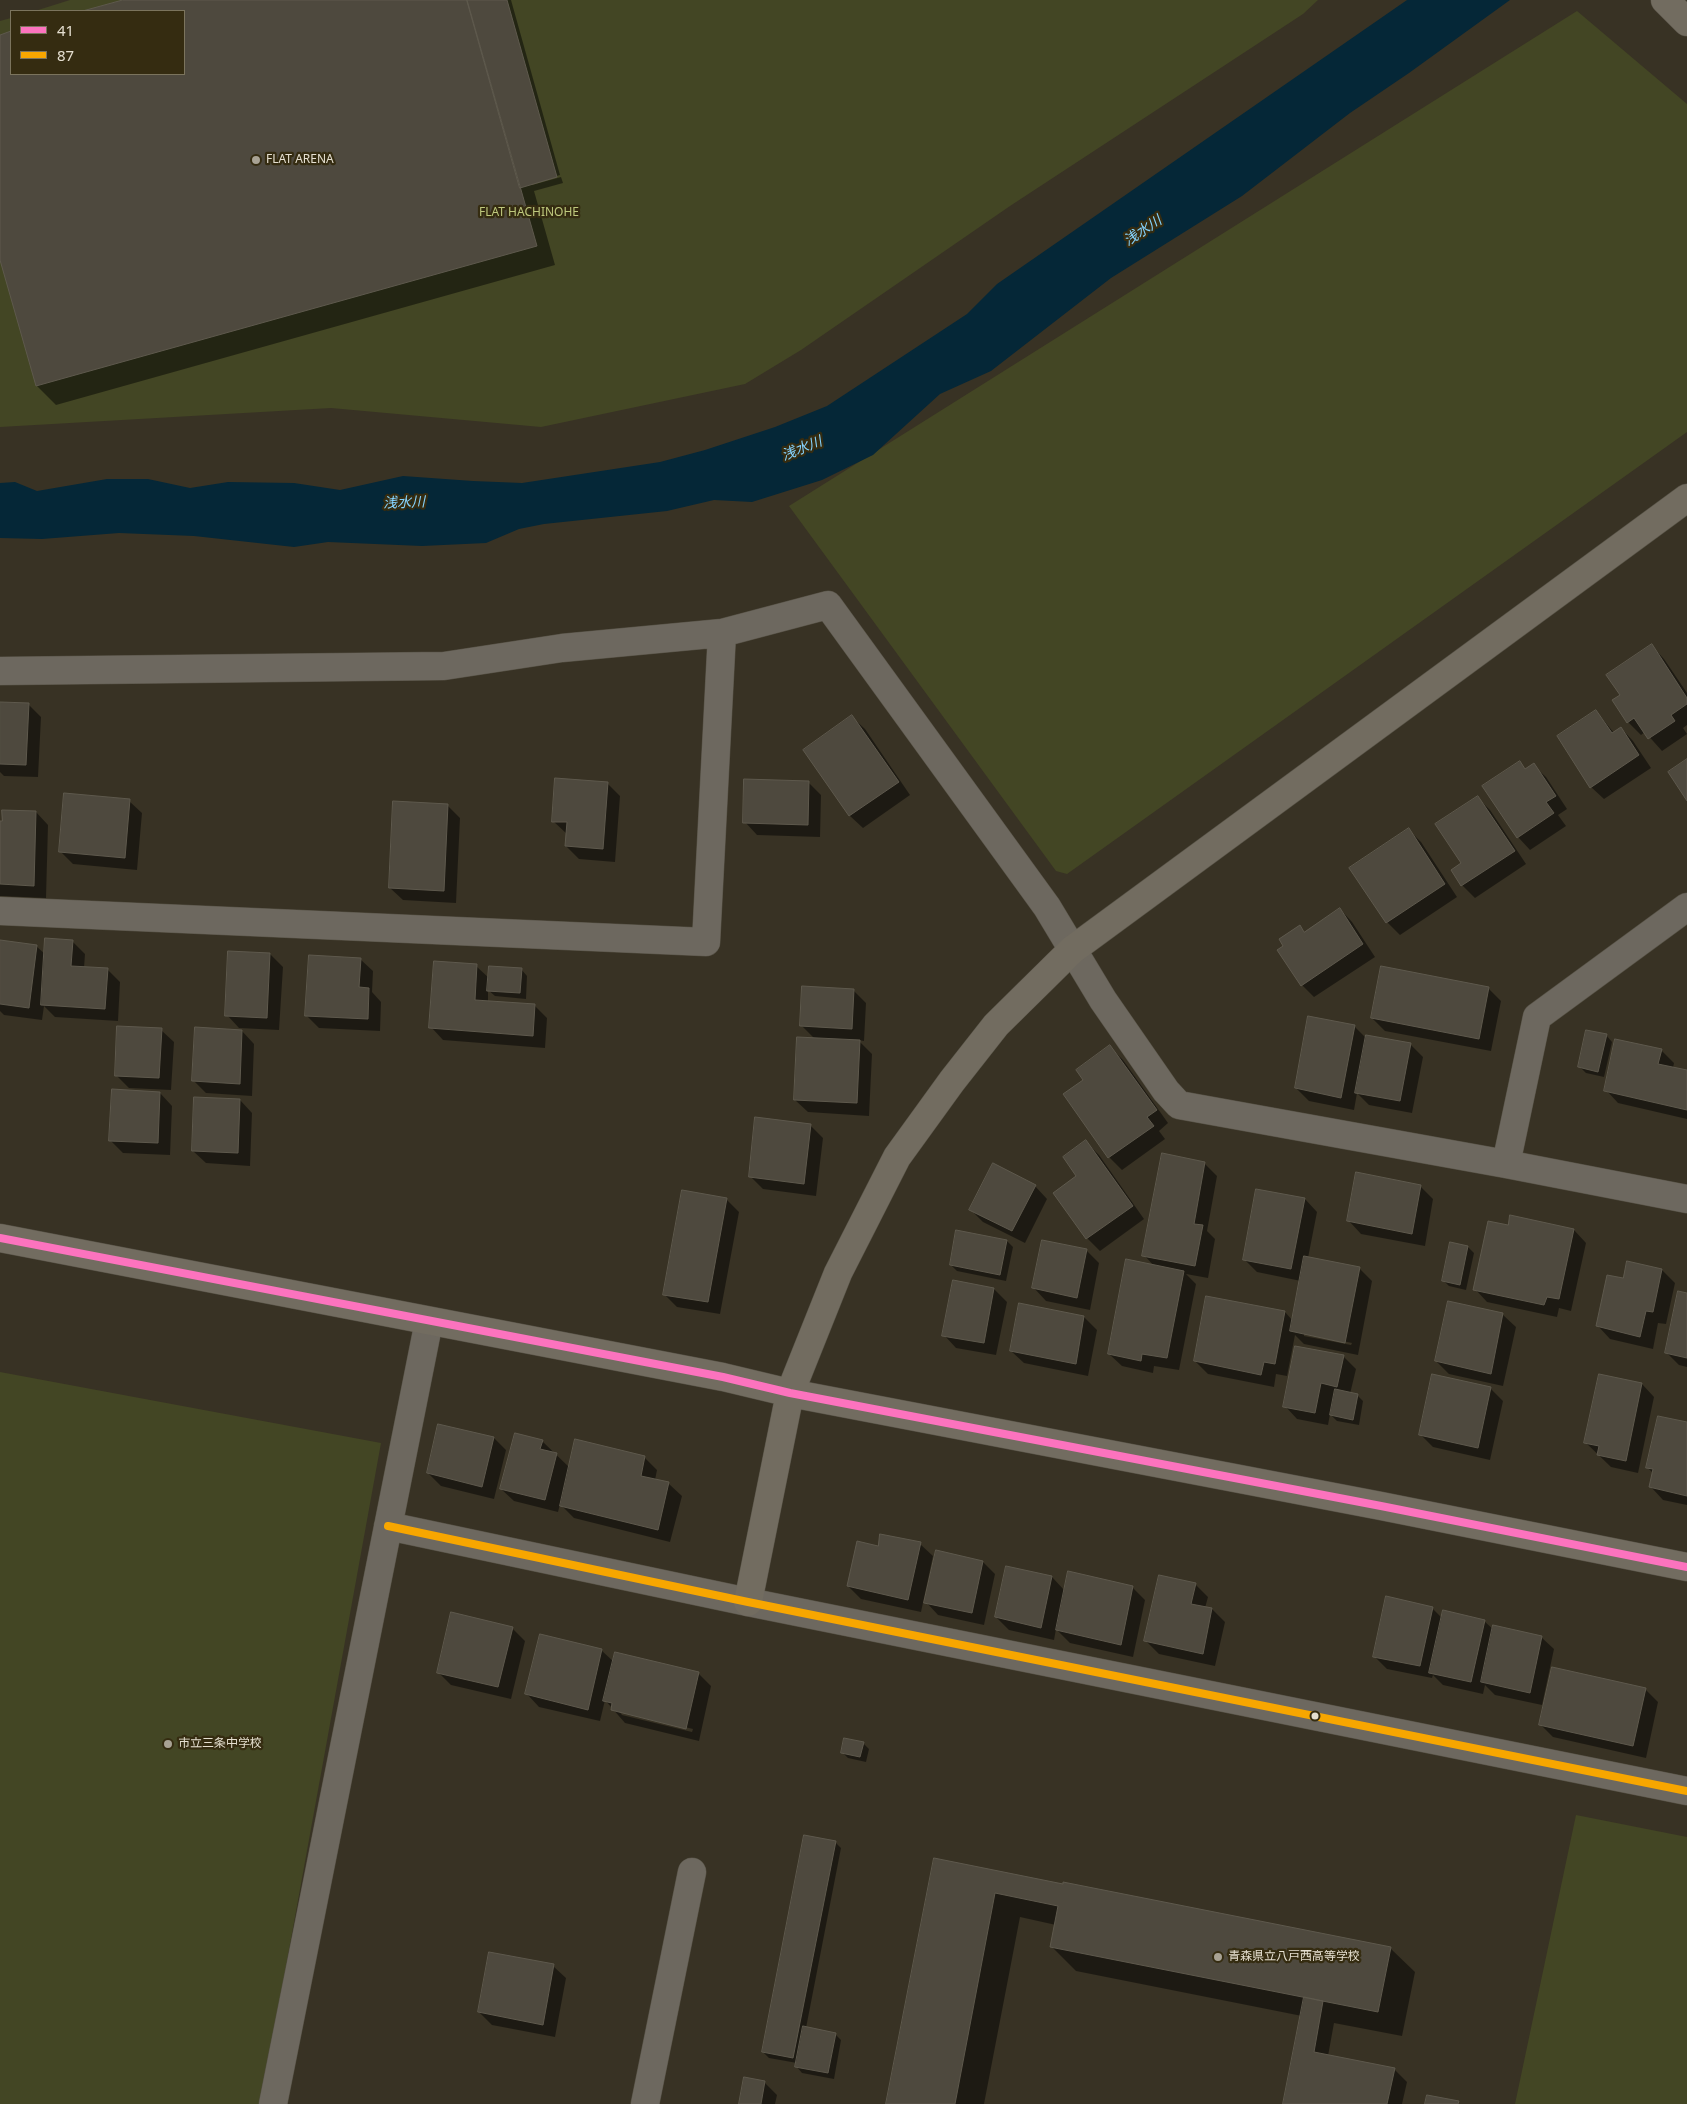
<!DOCTYPE html>
<html>
<head>
<meta charset="utf-8">
<style>
	body { margin:0 }
	#map { position:relative; width:1687px; height:2104px; overflow:hidden; background:#383224; font-family:"Noto Sans",sans-serif }
	canvas { display:block }
	.legend { position:absolute; left:10px; top:10px; width:175px; height:65px; box-sizing:border-box; background:#352c11; border:1px solid #7b745d; margin:0; padding:6px 9px; list-style:none; font-size:15px; color:#e5dfd0 }
	.legend li { display:flex; align-items:center; gap:10px; height:25px }
	.legend b { width:25px; border:1px solid #7b745d }
</style>
</head>
<body>
<div id="map">
<canvas width="1687" height="2104"></canvas>
<ul class="legend">
<li><b style="height:6px;background:#fc73be"></b>41</li>
<li><b style="height:6px;background:#f7a600"></b>87</li>
</ul>
</div>
<script>
const ctx = document.querySelector('canvas').getContext('2d');
ctx.lineJoin = 'round';
function paint(path, color) { ctx.fillStyle = color; ctx.fill(path, 'evenodd'); }
function strokePath(path, color, width, dash) { ctx.strokeStyle = color; ctx.lineWidth = width; ctx.lineCap = dash ? 'butt' : 'round'; ctx.setLineDash(dash || []); ctx.stroke(path); }
function drawText(font, color, halo, rows, align = 'center') {
  ctx.font = font + ' "Noto Sans","Noto Sans JP",sans-serif'; ctx.lineWidth = 4.5; ctx.setLineDash([]); ctx.textBaseline = 'middle'; ctx.strokeStyle = halo; ctx.fillStyle = color; for (const [text, x, y, turn = 0] of rows) {
    ctx.save(); ctx.translate(x, y); ctx.rotate((+turn || 0) * Math.PI / 180); ctx.textAlign = isNaN(turn) ? turn : align; if (halo) ctx.strokeText(text, 0, 0); ctx.fillText(text, 0, 0); ctx.restore();
  }
}
paint(new Path2D(`
	M70 0H1318L1303 14 1010 206 801 350 745 384 541 427 331 408 0 427V21L11 18V74H184V11H35Z
	M1577 11 1687 104V432L1067 874 1056 871 789 506Z
	M0 1372 381 1443 261 2104H0Z
	M1576 1815 1687 1837V2104H1515Z`), '#434624');
paint(new Path2D(`
	M1407 0H1510L1409 73 1350 113 1242 196 1111 278 991 371 940 394 873 455 822 480 752 502 714 500 667 511 544 524 519 529 486 543 422 546 328 542 294 547 194 536 119 533 42 539 0 538V483L15 482 37 491 107 479H148L190 488 228 482 294 483 340 490 403 476 473 481 522 483 660 462 705 450 775 427 827 406 967 314 997 284Z`), '#052737');
paint(new Path2D(`
	M128 0H511L560 175 532 183V185L561 177 563 183 534 191 555 265 56 405 37 386 0 255V36L11 33V74H184V11H88Z
	M1652 646 1664 659 1687 693V725L1683 728 1687 734 1662 751 1645 732 1641 735 1628 722 1614 701 1622 696Z
	M0 703 28 704 41 717 38 777 4 776 0 772Z
	M1596 711 1614 733 1621 728 1633 741 1651 768 1604 799 1591 787Z
	M852 717 865 729 910 795 863 828 850 816 804 750Z
	M1519 763 1526 770 1533 765 1546 777 1567 809 1558 815 1566 826 1530 850 1518 837Z
	M808 782 821 795 820 837 757 835 745 822Z
	M607 783 620 796 615 862 579 859 566 846 567 834 553 821Z
	M1477 797 1490 810 1526 864 1475 898 1462 885 1453 870 1462 863Z
	M129 801 142 813 137 870 73 864 60 851Z
	M448 806 460 818 456 903 403 900 390 888Z
	M36 812 48 825 46 898 0 896V823Z
	M1409 830 1421 842 1457 897 1400 935 1387 922Z
	M1340 909 1352 922 1375 957 1314 997 1302 985 1285 946 1300 927 1305 933Z
	M0 941 36 946 45 954 72 941 85 954 84 968 107 969 120 982 118 1021 55 1017 44 1006 42 1020 4 1015 0 1011Z
	M270 954 283 967 279 1030 239 1028 227 1015Z
	M360 959 373 971 372 992 381 1002 380 1031 319 1028 307 1016Z
	M476 966 489 978 521 969 527 976 526 999 495 996 488 990V1002L534 1005 547 1018 545 1048 443 1040 431 1027Z
	M1488 988 1501 1001 1491 1051 1385 1031 1372 1018Z
	M853 990 866 1003 864 1041 858 1040 872 1054 869 1116 808 1112 795 1100 815 1039 801 1025Z
	M1354 1026 1366 1038 1410 1044 1423 1057 1412 1113 1369 1105 1357 1093 1354 1110 1309 1101 1296 1088Z
	M161 1030 174 1042 171 1090 129 1088 116 1075Z
	M242 1031 254 1044 252 1096 206 1093 193 1080Z
	M1606 1035 1612 1042 1604 1077 1586 1073 1580 1067Z
	M1110 1047 1123 1060 1168 1123 1159 1131 1165 1139 1122 1170 1109 1157 1064 1095 1085 1080Z
	M1661 1050 1674 1063 1673 1068 1687 1071V1119L1618 1103 1606 1090Z
	M160 1093 172 1106 170 1155 123 1153 110 1140Z
	M240 1100 252 1113 250 1166 206 1163 193 1151Z
	M810 1125 823 1138 816 1196 763 1189 750 1176Z
	M1086 1142 1099 1155 1144 1219 1100 1251 1087 1238 1055 1193 1078 1176Z
	M1204 1163 1217 1176 1207 1231 1215 1239 1208 1278 1186 1274 1196 1284 1179 1370 1154 1366 1153 1373 1122 1366 1109 1354 1154 1266 1144 1255Z
	M1035 1186 1047 1199 1025 1243 983 1222 971 1210Z
	M1420 1186 1433 1199 1425 1246 1361 1234 1349 1221Z
	M726 1199 739 1212 720 1314 677 1307 664 1294Z
	M1305 1199 1317 1212 1308 1258 1359 1268 1372 1281 1358 1355 1304 1344 1295 1335 1287 1376 1276 1374 1274 1387 1208 1374 1195 1361 1285 1312 1293 1321 1301 1281 1257 1272 1244 1259ZM1304 1333 1352 1343 1351 1345 1304 1336Z
	M1508 1226 1574 1230 1586 1243 1571 1311 1559 1308 1557 1317 1487 1302 1475 1289Z
	M1007 1241 1013 1247 1006 1281 957 1271 951 1265Z
	M1468 1247 1474 1253 1466 1290 1449 1286 1443 1280Z
	M1086 1250 1099 1263 1090 1310 1046 1301 1034 1288Z
	M1628 1262 1662 1270 1675 1283 1666 1324 1658 1323 1653 1349 1610 1339 1598 1326 1624 1280Z
	M954 1282 994 1289 1007 1302 996 1355 956 1348 944 1335Z
	M1687 1294V1367L1679 1365 1667 1353Z
	M1449 1303 1503 1315 1516 1327 1503 1386 1449 1374 1436 1361Z
	M1020 1305 1084 1317 1097 1330 1088 1376 1024 1363 1011 1351Z
	M1343 1356 1356 1369 1350 1394 1357 1395 1363 1401 1359 1425 1337 1421 1330 1414 1328 1425 1297 1419 1285 1406Z
	M1642 1384 1654 1397 1638 1473 1611 1467 1585 1442Z
	M1490 1388 1503 1401 1490 1460 1433 1447 1420 1434Z
	M1687 1423V1505L1663 1500 1651 1487 1654 1474 1648 1468Z
	M494 1438 506 1450 494 1499 441 1486 428 1473Z
	M542 1441 570 1468 644 1457 657 1470 655 1480 669 1484 682 1496 670 1542 574 1518 560 1504 558 1512 514 1501 501 1489Z
	M920 1544 933 1556 921 1612 861 1599 848 1586 879 1547Z
	M983 1562 995 1574 984 1625 938 1615 926 1602Z
	M1007 1567 1052 1577 1065 1591 1132 1587 1145 1600 1133 1657 1070 1643 1056 1629 1054 1640 1009 1630 996 1617Z
	M1195 1584 1208 1597 1205 1608 1212 1609 1225 1622 1215 1666 1159 1654 1146 1641Z
	M1432 1608 1442 1618 1484 1621 1494 1630 1541 1637 1554 1649 1542 1705 1495 1695 1485 1685 1483 1694 1443 1685 1433 1675 1432 1678 1387 1669 1374 1656Z
	M512 1628 525 1641 511 1699 451 1685 438 1672Z
	M601 1650 614 1662 616 1653 699 1674 711 1686 699 1741 625 1723 605 1700 600 1721 539 1707 527 1694ZM619 1711 693 1729 692 1732 622 1715Z
	M1645 1689 1658 1702 1646 1758 1553 1737 1541 1725Z
	M863 1743 869 1749 866 1762 848 1758 842 1752Z
	M835 1842 841 1848 806 2028 835 2034 841 2040 834 2079 802 2073 796 2066 797 2063 769 2058 763 2052Z
	M935 1860 1390 1948 1415 1972 1402 2036 1334 2023 1328 2056 1394 2069 1407 2082 1402 2104H1285L1302 2016 1076 1971 1051 1946 1056 1925 1020 1917 984 2104H887Z
	M553 1966 566 1978 555 2037 492 2025 479 2012Z
	M764 2082 777 2095 775 2104H740Z`), '#0007');
const building = new Path2D(`
	M123 0H467L537 246 36 386 0 260V35L11 31V74H184V11H83Z
	M467 0H507L557 177 520 188Z
	M1652 644 1687 698V704L1671 715 1675 721 1648 739 1634 718 1627 723 1612 700 1620 695 1606 675Z
	M0 702 29 703 26 765 0 764Z
	M1596 710 1612 733 1621 727 1639 755 1590 788 1557 736Z
	M852 715 899 782 849 816 803 750Z
	M1687 759V801L1668 772Z
	M1520 761 1525 769 1534 763 1556 796 1546 802 1554 813 1517 838 1482 786Z
	M555 778 608 782 603 849 565 846 567 822H552Z
	M744 779 809 781 808 825 743 823Z
	M64 793 130 799 125 858 59 852Z
	M1478 796 1515 851 1461 886 1451 870 1461 863 1435 824Z
	M393 801 448 804 444 891 389 888Z
	M2 810 36 811 34 886 0 884V821H2Z
	M1409 828 1445 884 1386 923 1349 868Z
	M1340 908 1363 944 1301 986 1277 950 1283 946 1279 939 1300 925 1304 932Z
	M45 938 73 940 71 966 108 968 105 1009 41 1005Z
	M0 940 37 945 29 1008 0 1004Z
	M228 951 270 953 267 1018 225 1016Z
	M309 955 361 958 359 987 369 988 368 1019 305 1016Z
	M434 961 477 964 475 1000 535 1004 533 1036 429 1028Z
	M489 966 522 968 520 993 487 991Z
	M1381 966 1489 987 1479 1039 1371 1018Z
	M802 986 854 989 852 1029 800 1026Z
	M1308 1016 1355 1025 1341 1098 1295 1088Z
	M117 1026 162 1028 159 1078 115 1076Z
	M195 1027 242 1030 240 1084 192 1081Z
	M1586 1030 1607 1034 1598 1072 1578 1067Z
	M1366 1035 1411 1043 1400 1101 1355 1093Z
	M797 1037 860 1040 857 1103 794 1100Z
	M1615 1039 1662 1049 1658 1064 1687 1070V1110L1604 1091Z
	M1110 1045 1157 1110 1147 1117 1154 1126 1108 1158 1063 1094 1083 1080 1076 1070Z
	M112 1089 160 1092 158 1143 109 1141Z
	M194 1097 240 1099 238 1153 192 1151Z
	M755 1117 811 1124 804 1184 749 1177Z
	M1086 1140 1133 1206 1086 1239 1053 1193 1076 1176 1063 1157Z
	M1162 1153 1205 1162 1194 1224 1203 1225 1195 1266 1142 1256Z
	M993 1163 1036 1185 1012 1231 969 1210Z
	M1356 1172 1421 1185 1412 1234 1347 1221Z
	M1256 1189 1305 1198 1291 1269 1243 1260Z
	M682 1190 727 1198 708 1302 663 1295Z
	M1510 1215 1574 1229 1559 1299 1547 1297 1544 1305 1473 1290 1488 1221 1508 1225Z
	M956 1230 1007 1240 1000 1275 950 1265Z
	M1042 1240 1087 1249 1077 1298 1032 1288Z
	M1450 1242 1468 1246 1460 1285 1442 1281Z
	M1304 1256 1360 1267 1345 1343 1290 1331Z
	M1126 1259 1184 1271 1167 1358 1142 1354 1141 1361 1108 1354Z
	M1627 1261 1662 1269 1653 1312 1646 1311 1640 1337 1596 1326 1607 1275 1623 1278Z
	M953 1280 994 1288 984 1343 942 1336Z
	M1678 1291 1687 1293V1358L1665 1353Z
	M1206 1296 1285 1311 1275 1364 1264 1362 1261 1375 1194 1361Z
	M1448 1301 1503 1313 1491 1374 1435 1361Z
	M1019 1303 1084 1316 1076 1364 1010 1351Z
	M1295 1346 1344 1355 1337 1387 1321 1383 1315 1413 1283 1407Z
	M1432 1374 1491 1387 1478 1448 1419 1435Z
	M1599 1374 1642 1383 1626 1461 1597 1455 1599 1446 1584 1443Z
	M1335 1389 1358 1394 1353 1420 1330 1415Z
	M1658 1416 1687 1422V1496L1649 1487 1653 1469 1646 1468Z
	M438 1424 494 1437 482 1487 427 1473Z
	M515 1433 543 1440 540 1449 557 1453 545 1500 500 1489Z
	M575 1439 645 1456 641 1476 669 1482 658 1530 560 1506Z
	M880 1534 921 1542 908 1600 847 1586 857 1541 878 1546Z
	M936 1550 983 1561 972 1613 924 1603Z
	M1006 1566 1052 1576 1041 1628 995 1617Z
	M1068 1571 1133 1586 1121 1645 1056 1630Z
	M1159 1575 1196 1583 1191 1604 1212 1608 1203 1654 1144 1641Z
	M1386 1596 1433 1607 1420 1666 1373 1657Z
	M1443 1610 1485 1620 1471 1682 1429 1673Z
	M451 1612 513 1627 498 1687 437 1673Z
	M1493 1625 1542 1636 1530 1693 1481 1682Z
	M540 1634 602 1649 588 1710 525 1694Z
	M615 1652 699 1672 686 1729 611 1710 612 1703 603 1701Z
	M1552 1667 1646 1688 1633 1746 1539 1725Z
	M844 1738 864 1742 860 1757 841 1753Z
	M804 1835 836 1841 793 2058 762 2052Z
	M934 1858 1063 1884V1882L1391 1947 1378 2012 1050 1947 1058 1906 995 1893 955 2104H886Z
	M489 1952 554 1964 543 2025 478 2012Z
	M1304 1997 1323 2001 1314 2052 1395 2068 1387 2104H1283Z
	M803 2026 836 2033 828 2073 795 2067Z
	M744 2077 765 2081 761 2104H739Z
	M1427 2095 1459 2101 1458 2104H1425Z`);
paint(building, '#4e493e');
strokePath(building, '#5e594d', 1);
const street = new Path2D(`
	M0 671 444 666 562 648 722 633 828 605 1047 907 1103 1000 1166 1091 1179 1105 1506 1164 1687 1199
	M0 911 706 942 722 633
	M1506 1164 1537 1017 1687 907
	M388 1526 748 1602 1687 1791
	M273 2104 429 1321
	M645 2104 692 1872`);
const secondary = new Path2D(`
	M1665 0 1687 22
	M0 1238 723 1377 790 1393 1381 1506 1687 1567
	M748 1602 790 1393 838 1273 897 1157 952 1081 996 1025 1072 950 1687 498`);
strokePath(street, '#555044', 29);
strokePath(secondary, '#555044', 29);
strokePath(street, '#6d685f', 28);
strokePath(secondary, '#726c60', 28);
strokePath(new Path2D(`
	M0 1238 723 1377 790 1393 1381 1506 1687 1567`), '#fc73be', 8);
strokePath(new Path2D(`
	M388 1526 748 1602 1687 1791`), '#f7a600', 8);
for (const [x, y, r, color] of [
	[256,160,5,"#a8a294"],
	[1315,1716,4.5,"#e5dfd0"],
	[168,1744,5,"#a8a294"],
	[1218,1957,5,"#a8a294"]
]) { const dot = new Path2D(); dot.arc(x, y, r, 0, 2 * Math.PI); ctx.fillStyle = color; ctx.fill(dot); strokePath(dot, '#352c11', 2); }
drawText('12px', '#e5dfd0', '#352c11', [
	["FLAT ARENA",266,160],
	["市立三条中学校",178,1744],
	["青森県立八戸西高等学校",1228,1957]
], 'left');
drawText('12px', '#bec87d', '#352c11', [
	["FLAT HACHINOHE",529,213]
]);
drawText('italic 14px', '#85d3fe', '#352c11', [
	["浅水川",1143,231,-34],
	["浅水川",802,449,-22],
	["浅水川",404,503,-2]
]);
</script>
</body>
</html>
